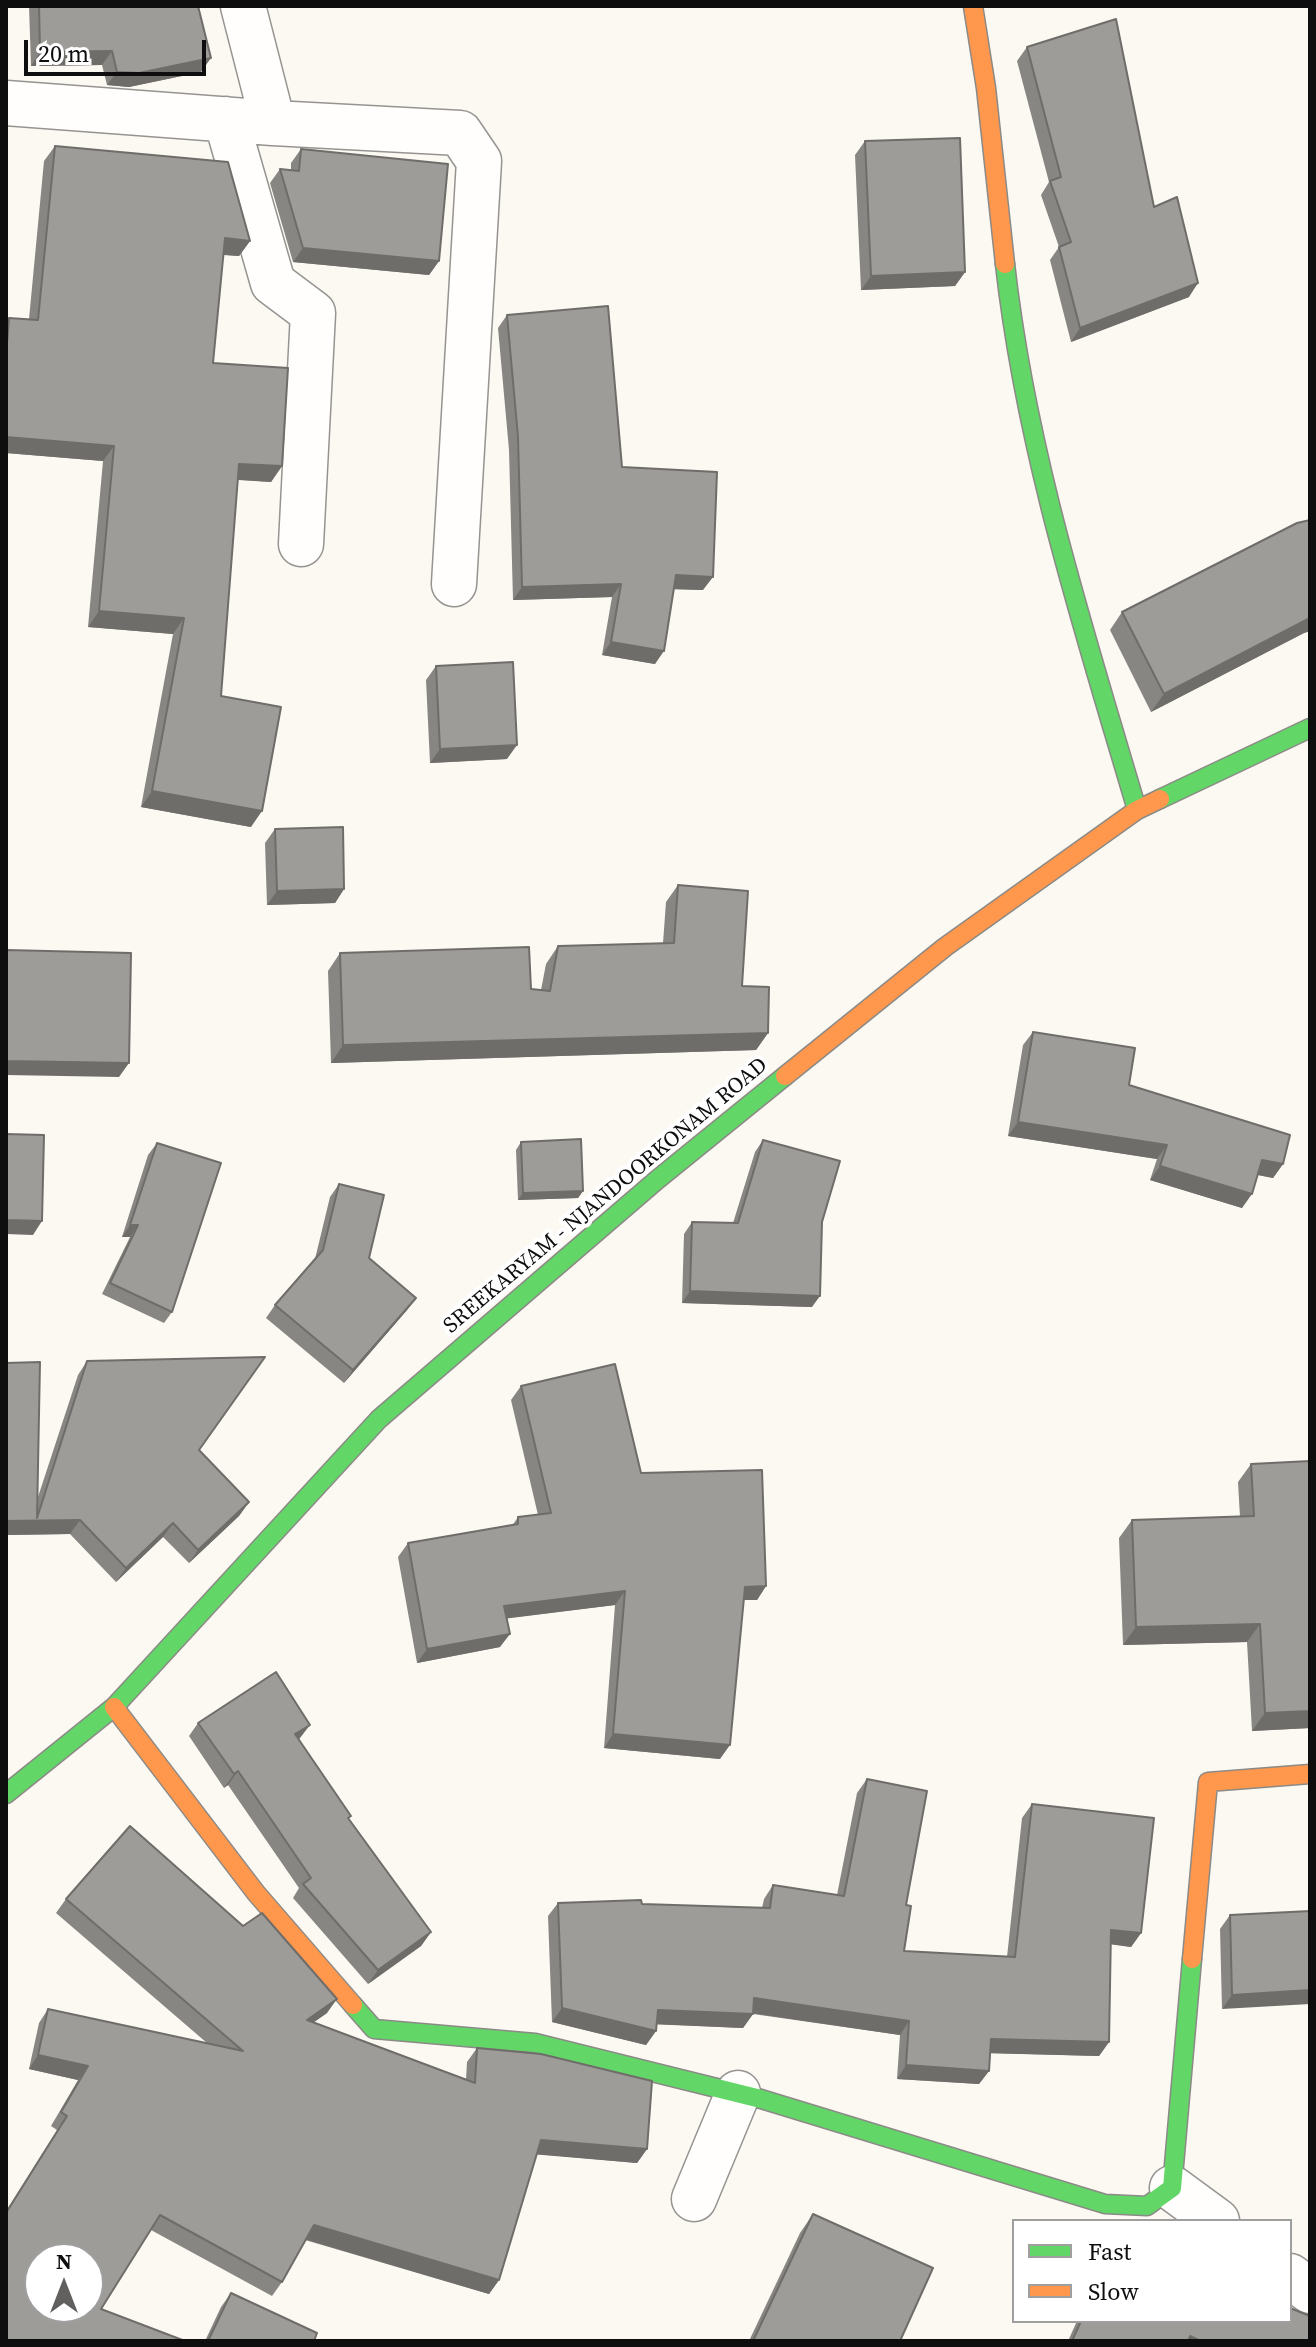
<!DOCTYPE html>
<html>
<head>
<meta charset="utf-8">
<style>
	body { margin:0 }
	#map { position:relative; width:1316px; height:2347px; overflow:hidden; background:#fcf9f2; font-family:"Source Serif 4",serif }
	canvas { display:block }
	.frame { position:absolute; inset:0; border:8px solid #0e0e0e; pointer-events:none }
	.legend { position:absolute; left:1012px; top:2219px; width:280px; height:104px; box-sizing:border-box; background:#fff; border:2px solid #9f9f9f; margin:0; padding:10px 14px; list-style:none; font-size:24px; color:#0e0e0e }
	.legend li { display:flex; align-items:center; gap:16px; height:40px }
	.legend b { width:40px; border:2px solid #9f9f9f }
	.north { position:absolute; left:24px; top:2243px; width:80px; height:80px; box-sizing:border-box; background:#fff; border:2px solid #9f9f9f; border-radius:50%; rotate:0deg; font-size:22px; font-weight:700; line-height:32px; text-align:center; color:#0e0e0e }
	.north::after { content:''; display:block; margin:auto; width:28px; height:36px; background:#61605e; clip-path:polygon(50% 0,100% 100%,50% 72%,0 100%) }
	.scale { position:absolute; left:24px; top:40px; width:182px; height:36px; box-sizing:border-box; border:4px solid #0e0e0e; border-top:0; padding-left:10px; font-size:24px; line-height:28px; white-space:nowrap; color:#0e0e0e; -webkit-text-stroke:6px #fff; paint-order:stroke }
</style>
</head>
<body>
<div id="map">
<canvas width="1316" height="2347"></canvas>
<div class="frame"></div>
<ul class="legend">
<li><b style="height:10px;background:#63d668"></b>Fast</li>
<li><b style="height:10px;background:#ff974d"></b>Slow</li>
</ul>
<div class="north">N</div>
<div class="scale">20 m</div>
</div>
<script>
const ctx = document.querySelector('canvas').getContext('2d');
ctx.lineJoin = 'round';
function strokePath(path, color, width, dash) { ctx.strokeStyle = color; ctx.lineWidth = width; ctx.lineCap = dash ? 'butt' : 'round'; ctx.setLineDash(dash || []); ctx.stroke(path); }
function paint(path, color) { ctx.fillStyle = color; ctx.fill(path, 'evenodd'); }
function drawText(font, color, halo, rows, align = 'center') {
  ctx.font = font + ' "Source Serif 4",serif'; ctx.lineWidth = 8; ctx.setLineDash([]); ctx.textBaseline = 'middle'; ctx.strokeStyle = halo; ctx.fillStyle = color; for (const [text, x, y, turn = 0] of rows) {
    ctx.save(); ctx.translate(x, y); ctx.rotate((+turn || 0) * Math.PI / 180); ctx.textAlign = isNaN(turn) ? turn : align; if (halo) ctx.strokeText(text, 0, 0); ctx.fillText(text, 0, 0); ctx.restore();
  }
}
const street = new Path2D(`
	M6 103 273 123 243 6
	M226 119 273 283 313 313 301 544
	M273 123 460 133 479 161 454 584
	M1172 2188 1217 2221
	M694 2199 738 2093
	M1290 2276 1310 2291`);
const fast = new Path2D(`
	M1005 264C1026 452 1084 630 1137 810
	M1160 799 1310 728
	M6 1794 114 1707 379 1419 658 1179 785 1076
	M353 2005 374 2029 535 2043 761 2099 1105 2204 1147 2206 1172 2188 1192 1959`);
const slow = new Path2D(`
	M973 6 986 88 1005 264
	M785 1076 945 947 1137 810 1160 799
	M114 1707 256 1893 353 2005
	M1192 1959 1208 1782 1310 1774`);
strokePath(street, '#959491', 47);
strokePath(fast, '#8c8a87', 21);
strokePath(slow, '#8c8a87', 21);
strokePath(street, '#fffefd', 44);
strokePath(fast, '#63d668', 18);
strokePath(slow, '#ff974d', 18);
paint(new Path2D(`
	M29 6H198L201 72 129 87 107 85 102 65 31 66Z
	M1027 47 1154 207 1189 297 1071 342 1050 260 1059 247 1041 195 1049 182 1017 61Z
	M865 141 965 272 955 286 861 290 855 155Z
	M55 146 250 241 239 256 223 255 213 363 282 466 271 482 238 480 221 696 251 827 141 807 173 634 88 627 103 461 6 453V322L9 318 29 319 44 161Z
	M301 149 439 261 429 275 293 262 270 183 280 169 291 170V163Z
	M507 315 622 467 703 590 674 589 655 664 602 655 612 597 513 600 509 450 498 328Z
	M1310 520V631L1304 633 1151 712 1110 630 1122 612Z
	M436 666 507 759 430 763 426 680Z
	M275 829 344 889 335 903 267 905 265 843Z
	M678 885 742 986 768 1033 756 1050 331 1063 328 971 340 953 531 989 541 990 546 964 558 946 663 943 666 902Z
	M1033 1032 1129 1085 1283 1164 1273 1178 1258 1175 1242 1208 1150 1180 1157 1159 1008 1136 1023 1045Z
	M763 1140 822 1222 812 1307 682 1303 684 1234 692 1222 733 1223 755 1152Z
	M521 1142 583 1191 578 1198 518 1200 516 1150Z
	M157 1143 172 1312 164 1323 102 1294 130 1237H122L148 1155Z
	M339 1184 369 1258 407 1310 344 1383 266 1318 275 1305 315 1259 330 1197Z
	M87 1361 199 1450 249 1502 239 1516 189 1563 163 1537 116 1582 70 1534 6 1535V1363L37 1500 78 1375Z
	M521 1386 641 1473 766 1586 757 1600H743L720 1759 604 1748 615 1605 507 1618 500 1647 417 1663 398 1557 408 1543 512 1526 518 1517 538 1515 511 1400Z
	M1251 1464 1310 1728 1252 1731 1247 1642 1123 1645 1119 1538 1132 1520 1240 1517 1238 1482Z
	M198 1723 300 1738 299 1739 349 1819 431 1932 421 1946 368 1984 293 1898 299 1888 228 1785 224 1788 189 1736Z
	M867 1779 906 1905 904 1951 1007 1957 1022 1818 1032 1804 1141 1933 1131 1947 1111 1944 1109 2042 1099 2056 990 2053 989 2071 979 2084 897 2079 900 2035 753 2014 743 2028 657 2024 656 2031 646 2045 552 2022 548 1916 558 1903 762 1908 764 1899 773 1885 837 1895 857 1793Z
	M66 1899 327 2013 314 2022 466 2080 467 2062 477 2048 647 2149 637 2163 537 2154 499 2280 489 2294 305 2240 282 2282 272 2296 151 2230 101 2309 6 2341V2211L57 2130 51 2126 78 2080 29 2069 39 2023 48 2009 207 2043 56 1913Z
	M1310 1911 1222 2009 1220 1929 1230 1915Z
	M813 2214 900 2341H749L800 2233Z
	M231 2293 314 2341H205L221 2307Z
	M1077 2321H1290L1310 2341H1068Z`), '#888683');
paint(new Path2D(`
	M112 51 102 65 31 66 40 52Z
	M211 58 201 72 129 87 107 85 117 72Z
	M225 238 250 241 239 256 214 254Z
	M303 248 439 261 429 275 293 262Z
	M965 272 955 286 861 290 871 276Z
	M1198 283 1189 297 1071 342 1080 328Z
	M6 437 114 446 103 461 6 453Z
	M239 464 282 466 271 482 228 479Z
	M676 575 713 577 703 590 667 589Z
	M621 584 612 597 513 600 522 587Z
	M99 611 184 618 173 634 88 627Z
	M1310 618V631L1304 633 1151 712 1164 694Z
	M611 642 664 651 655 664 602 655Z
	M517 745 507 759 430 763 440 749Z
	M152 791 262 811 251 827 141 807Z
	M344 889 335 903 267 905 277 891Z
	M768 1033 756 1050 331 1063 343 1045Z
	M6 1061 129 1063 119 1077 6 1075Z
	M1018 1122 1167 1145 1157 1159 1008 1136Z
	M1262 1160 1283 1164 1273 1178 1253 1174Z
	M1160 1166 1252 1194 1242 1208 1150 1180Z
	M583 1191 578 1198 518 1200 523 1193Z
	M6 1220 42 1221 33 1235 6 1234Z
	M130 1225H138L130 1237H122Z
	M690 1291 820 1296 812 1307 682 1303Z
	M416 1298 407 1310 344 1383 353 1370Z
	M249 1502 239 1516 189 1563 198 1550Z
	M80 1520 70 1534 6 1535V1521Z
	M173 1523 163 1537 116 1582 126 1568Z
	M766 1586 757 1600H735L745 1587Z
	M625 1591 615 1605 495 1620 504 1606Z
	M1260 1624 1247 1642 1123 1645 1136 1627Z
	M510 1634 500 1647 417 1663 427 1649Z
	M1310 1711V1728L1252 1731 1265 1713Z
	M310 1725 300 1738 286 1748 295 1734Z
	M613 1734 730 1745 720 1759 604 1748Z
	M238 1771 228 1785 224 1788 234 1774Z
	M1111 1930 1141 1933 1131 1947 1101 1943Z
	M431 1932 421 1946 368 1984 378 1970Z
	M1310 1990V2004L1222 2009 1232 1995Z
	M754 1998 909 2021 900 2035 744 2012Z
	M337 1999 327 2013 297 2034 307 2020Z
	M562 2008 656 2031 646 2045 552 2022Z
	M658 2010 753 2014 743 2028 648 2024Z
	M991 2039 1109 2042 1099 2056 981 2053Z
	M38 2055 88 2066 78 2080 29 2069Z
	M906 2065 989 2071 979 2084 897 2079Z
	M541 2140 647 2149 637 2163 531 2154Z
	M314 2225 499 2280 489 2294 304 2239Z
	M1190 2336 1201 2341H1187Z`), '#6f6d6a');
const building = new Path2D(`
	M39 6H198L211 58 139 73 117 72 112 51 40 52Z
	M1116 19 1154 207 1177 197 1198 283 1080 328 1059 247 1071 242 1050 181 1061 177 1027 47Z
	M960 138 965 272 871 276 865 141Z
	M55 146 228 162 250 241 225 238 213 363 288 368 282 466 239 464 221 696 281 707 262 811 152 791 184 618 99 611 114 446 6 437V356L9 318 38 320Z
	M301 149 448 164 439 261 303 248 280 169 299 171Z
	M608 306 622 467 717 472 713 577 676 575 664 651 611 642 621 584 522 587 518 437 507 315Z
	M1310 520V618L1164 694 1122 612 1297 523Z
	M513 662 517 745 440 749 436 666Z
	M343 827 344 889 277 891 275 829Z
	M678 885 748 891 742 986 769 987 768 1033 343 1045 340 953 529 947 531 989 550 991 558 946 674 943Z
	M6 950 131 953 129 1063 6 1061Z
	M1033 1032 1135 1048 1129 1085 1290 1135 1283 1164 1262 1160 1252 1194 1160 1166 1167 1145 1018 1122Z
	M6 1134 44 1135 42 1221 6 1220Z
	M581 1139 583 1191 523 1193 521 1142Z
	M763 1140 840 1161 822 1222 820 1296 690 1291 692 1222 738 1223Z
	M157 1143 221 1163 172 1312 110 1283 138 1225H130Z
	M339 1184 384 1195 369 1258 416 1298 353 1370 275 1305 323 1250Z
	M265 1357 199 1450 249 1502 198 1550 173 1523 126 1568 80 1520 6 1521V1363L40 1362 37 1518 87 1361Z
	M615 1364 641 1473 762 1470 766 1586 745 1587 730 1745 613 1734 625 1591 504 1606 510 1634 427 1649 408 1543 518 1524V1517L551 1513 521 1386Z
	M1310 1461V1711L1265 1713 1260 1624 1136 1627 1132 1520 1254 1516 1251 1464Z
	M276 1672 310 1725 295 1734 351 1816 348 1818 431 1932 378 1970 303 1884 311 1878 238 1771 234 1774 198 1723Z
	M867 1779 927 1791 906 1905 911 1906 904 1951 1015 1957 1032 1804 1154 1818 1141 1933 1111 1930 1109 2042 991 2039 989 2071 906 2065 909 2021 754 1998 753 2014 658 2010 656 2031 562 2008 558 1903 641 1900 642 1904 770 1908 773 1885 844 1896Z
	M130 1826 243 1926 262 1913 337 1999 307 2020 475 2083 477 2048 541 2054 652 2081 647 2149 541 2140 499 2280 314 2225 282 2282 160 2215 101 2309 185 2341H6V2213L67 2116 61 2112 88 2066 38 2055 48 2009 243 2051 66 1899ZM40 2259H88V2307H40Z
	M1310 1911V1990L1232 1995 1230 1915Z
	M813 2214 933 2268 900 2341H753Z
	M231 2293 317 2333 314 2341H208Z
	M1290 2308 1310 2316V2341H1201L1190 2336 1188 2341H1072L1081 2321H1290Z`);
paint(building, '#9e9c98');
strokePath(building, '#6f6d6a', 2);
drawText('22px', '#0e0e0e', '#fff', [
	["SREEKARYAM - NJANDOORKONAM ROAD",606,1196,-40]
]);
</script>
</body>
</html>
